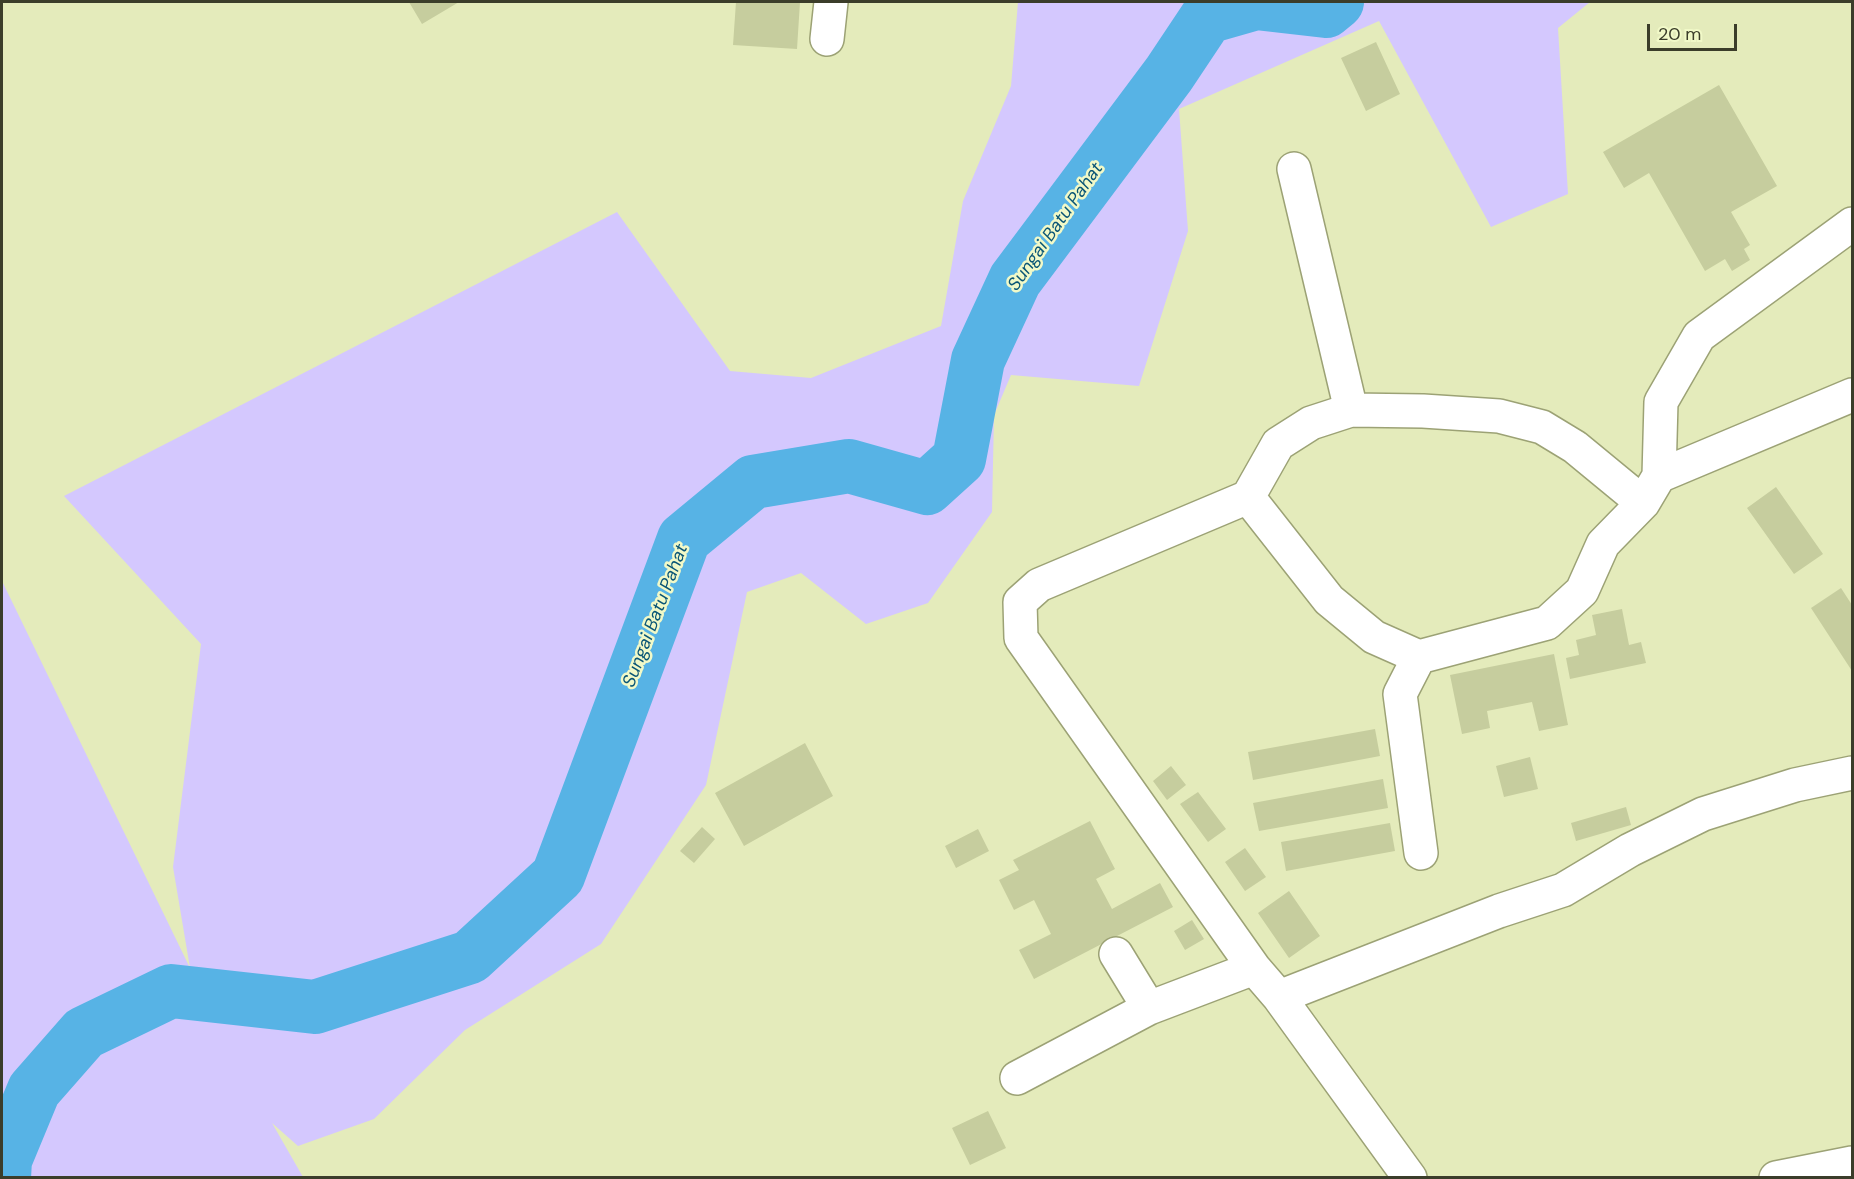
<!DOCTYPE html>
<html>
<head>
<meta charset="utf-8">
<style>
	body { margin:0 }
	#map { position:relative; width:1854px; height:1179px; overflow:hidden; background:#e4ebbb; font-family:"DM Sans",sans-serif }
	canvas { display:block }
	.frame { position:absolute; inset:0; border:3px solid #3b3d2a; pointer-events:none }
	.scale { position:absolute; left:1647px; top:24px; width:90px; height:27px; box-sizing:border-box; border:3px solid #3b3d2a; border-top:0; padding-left:8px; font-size:18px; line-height:21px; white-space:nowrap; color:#3b3d2a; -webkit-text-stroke:4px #f1f9c8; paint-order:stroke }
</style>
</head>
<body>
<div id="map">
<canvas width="1854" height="1179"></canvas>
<div class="frame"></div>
<div class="scale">20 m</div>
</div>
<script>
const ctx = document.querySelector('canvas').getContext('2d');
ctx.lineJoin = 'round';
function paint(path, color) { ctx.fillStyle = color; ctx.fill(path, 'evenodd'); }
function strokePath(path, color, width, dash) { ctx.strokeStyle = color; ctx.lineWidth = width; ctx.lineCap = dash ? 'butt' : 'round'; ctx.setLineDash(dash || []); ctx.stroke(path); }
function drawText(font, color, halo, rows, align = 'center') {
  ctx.font = font + ' "DM Sans",sans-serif'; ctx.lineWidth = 5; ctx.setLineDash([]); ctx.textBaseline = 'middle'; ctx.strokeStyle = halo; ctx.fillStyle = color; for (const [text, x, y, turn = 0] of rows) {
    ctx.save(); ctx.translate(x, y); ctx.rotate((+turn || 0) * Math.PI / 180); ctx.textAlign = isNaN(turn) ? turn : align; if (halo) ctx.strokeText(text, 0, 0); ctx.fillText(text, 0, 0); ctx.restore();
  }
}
paint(new Path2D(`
	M1018 2H1590L1558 28 1568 194 1491 227 1379 21 1179 109 1188 231 1139 386 1011 375 994 415 992 512 928 603 866 624 801 573 747 592 706 785 601 944 465 1030 374 1119 298 1146 272 1123 303 1177H2V581L190 968 173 867 201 644 64 496 617 212 730 371 811 378 941 326 963 201 1011 86Z`), '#d4c8fe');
strokePath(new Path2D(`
	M4 1178 5 1160 34 1090 84 1033 171 991 315 1007 470 957 558 876 684 539 753 482 849 466 927 488 959 459 978 360 1015 280 1169 74 1207 17 1256 3 1326 11 1337 2`), '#57b3e5', 54);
paint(new Path2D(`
	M409 2H459L422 24Z
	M736 2H800L797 49 733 45Z
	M1376 42 1400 94 1366 111 1341 58Z
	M1719 85 1777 186 1731 212 1750 245 1744 249 1750 260 1732 271 1725 259 1705 271 1649 173 1624 188 1603 152Z
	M1776 487 1823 554 1794 574 1747 508Z
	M1841 588 1852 605V671L1811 608Z
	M1622 609 1629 645 1641 642 1646 663 1570 679 1566 658 1579 655 1576 640 1596 635 1592 615Z
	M1554 654 1568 725 1539 731 1532 702 1487 711 1490 728 1462 734 1450 675Z
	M1375 729 1380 756 1253 780 1248 752Z
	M805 743 833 796 744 846 715 793Z
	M1530 757 1538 789 1504 797 1496 766Z
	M1171 766 1186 785 1167 800 1153 781Z
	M1383 779 1388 808 1259 831 1253 803Z
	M1198 792 1226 829 1208 842 1180 804Z
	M1626 807 1631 825 1576 841 1571 823Z
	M1090 821 1115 869 1096 879 1112 909 1160 883 1173 907 1034 979 1019 950 1051 934 1034 900 1014 910 999 880 1019 870 1013 860Z
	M1390 823 1395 851 1286 871 1281 842Z
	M702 827 715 839 694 863 680 851Z
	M978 829 989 851 956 868 945 846Z
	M1245 848 1266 877 1245 891 1225 862Z
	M1289 891 1320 936 1289 958 1258 913Z
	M1192 920 1204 939 1185 950 1174 931Z
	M988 1111 1006 1148 970 1165 952 1128Z`), '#c6cd9e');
const minor = new Path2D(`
	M827 39 831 2
	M1294 169 1351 410
	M1659 476 1661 402 1699 336 1852 224
	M1248 497 1278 444 1311 423 1351 410 1423 411 1499 416 1542 427 1575 447 1643 503
	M1419 657 1400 694 1421 853
	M1116 954 1149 1008
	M1279 997 1499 911 1563 890 1630 850 1703 814 1795 785 1852 773
	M1017 1078 1149 1008 1254 968
	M1410 1178 1279 997 1254 968 1021 638 1020 602 1039 585 1248 497 1329 600 1374 637 1419 657 1547 623 1582 591 1603 544 1643 503 1659 476 1852 395
	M1776 1178 1852 1163`);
strokePath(minor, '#9ca275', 36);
strokePath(minor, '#fff', 33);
drawText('italic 18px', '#095576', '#f1f9c8', [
	["Sungai Batu Pahat",1056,227,-55],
	["Sungai Batu Pahat",656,616,-69]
]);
</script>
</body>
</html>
